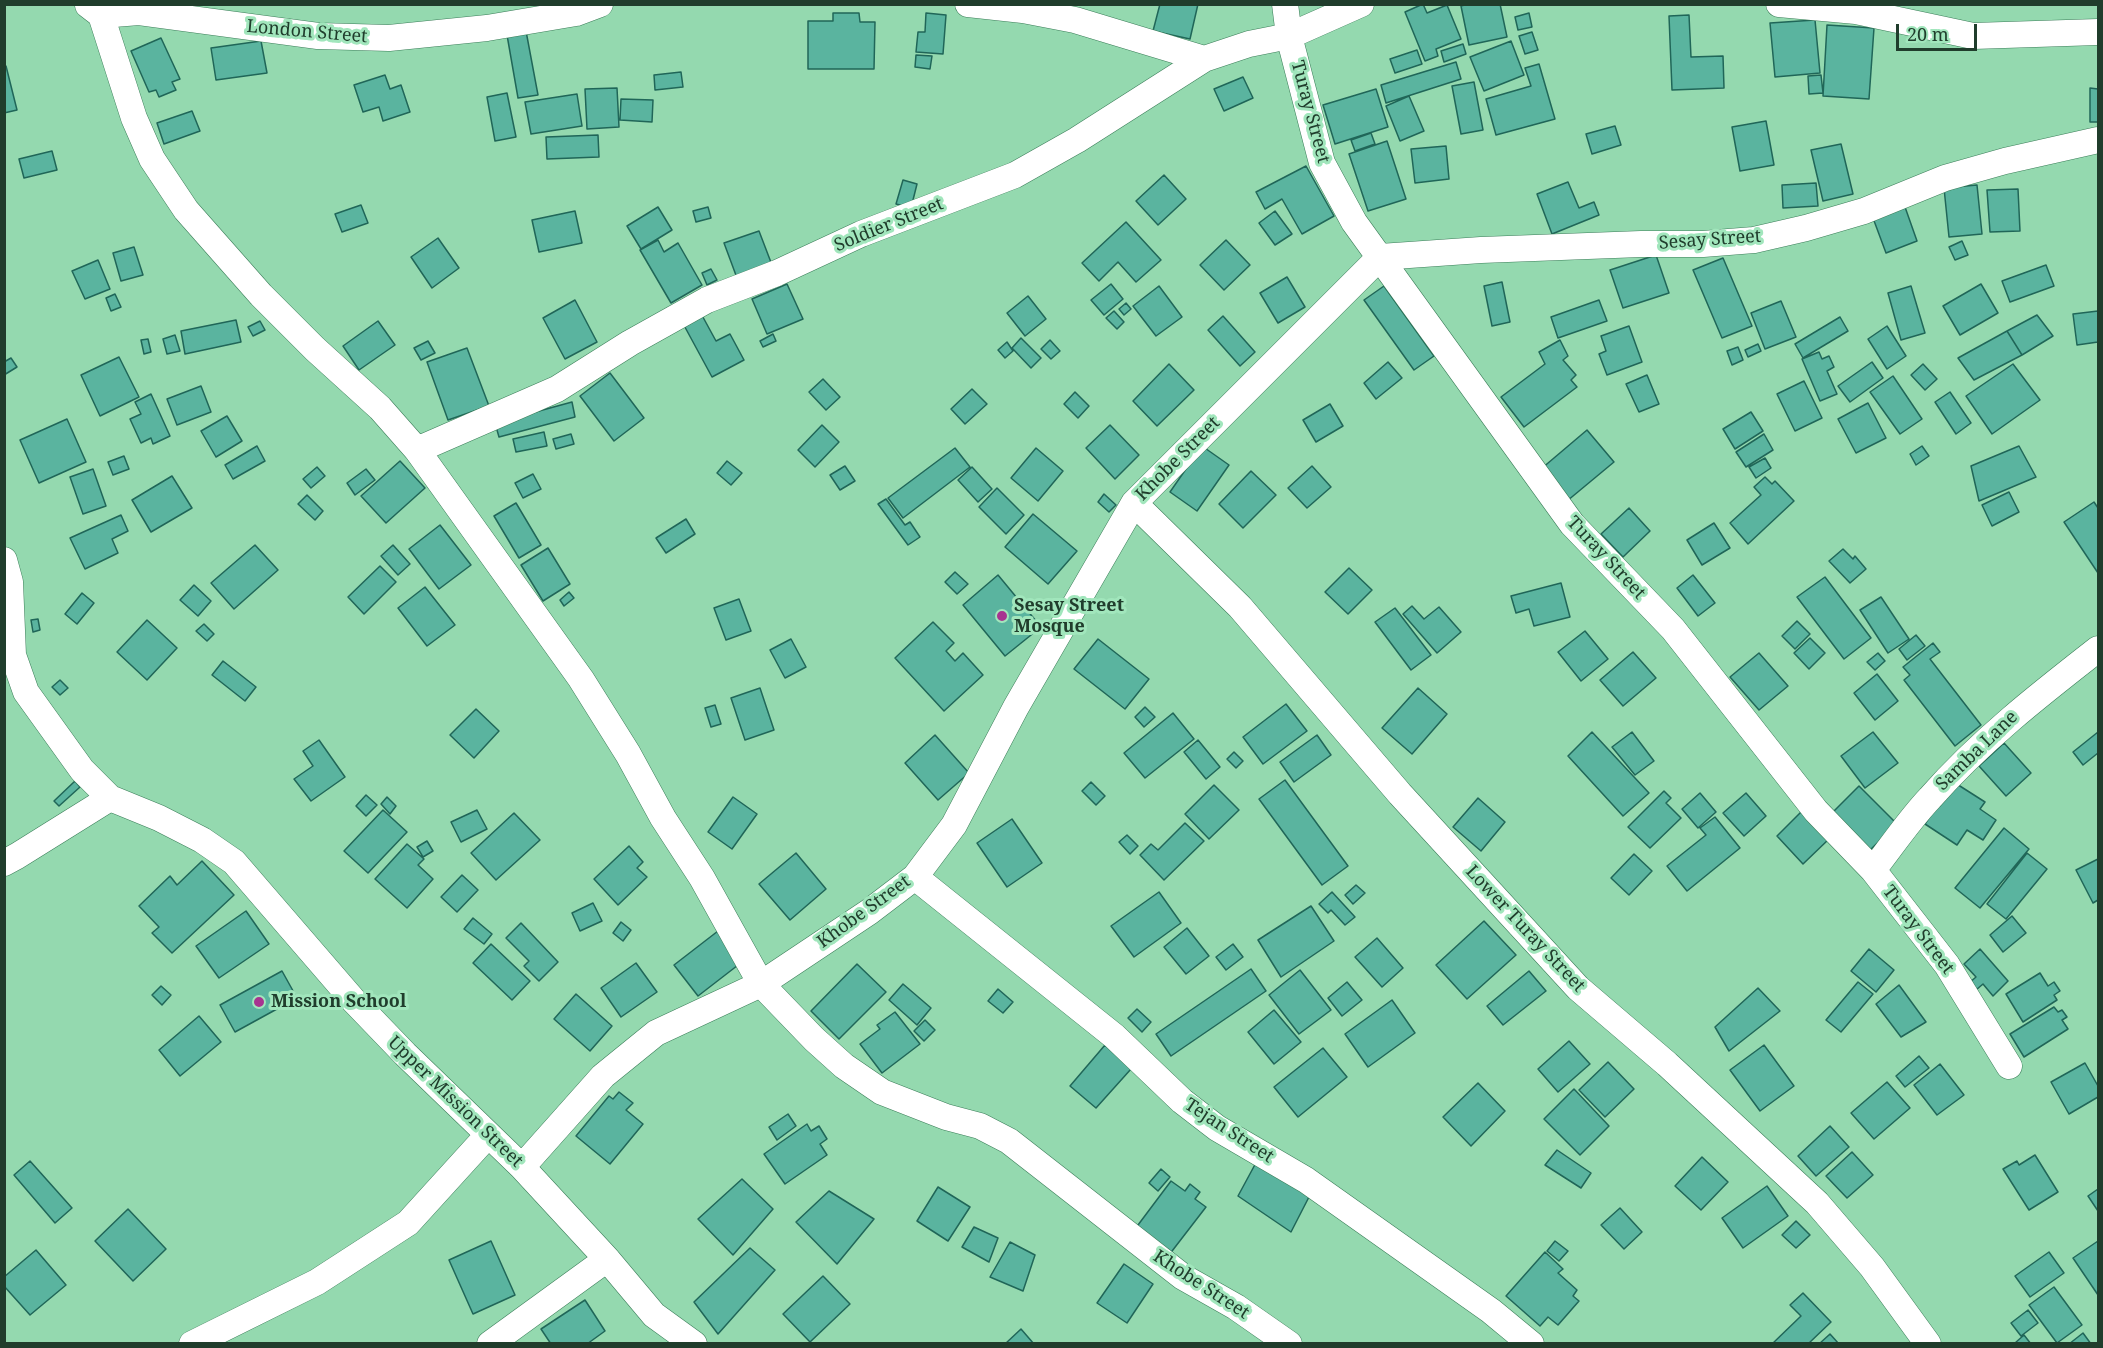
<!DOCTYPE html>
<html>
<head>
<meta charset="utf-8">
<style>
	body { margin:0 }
	#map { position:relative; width:2103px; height:1348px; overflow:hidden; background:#94d9af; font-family:"Noto Serif",serif }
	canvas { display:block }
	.frame { position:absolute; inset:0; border:6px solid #203d2c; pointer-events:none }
	.scale { position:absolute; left:1896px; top:24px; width:81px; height:27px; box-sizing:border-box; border:3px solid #203d2c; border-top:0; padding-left:8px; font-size:18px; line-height:21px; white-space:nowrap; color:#203d2c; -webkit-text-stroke:4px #a1e6bc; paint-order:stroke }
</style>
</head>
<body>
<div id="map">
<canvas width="2103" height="1348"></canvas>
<div class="frame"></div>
<div class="scale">20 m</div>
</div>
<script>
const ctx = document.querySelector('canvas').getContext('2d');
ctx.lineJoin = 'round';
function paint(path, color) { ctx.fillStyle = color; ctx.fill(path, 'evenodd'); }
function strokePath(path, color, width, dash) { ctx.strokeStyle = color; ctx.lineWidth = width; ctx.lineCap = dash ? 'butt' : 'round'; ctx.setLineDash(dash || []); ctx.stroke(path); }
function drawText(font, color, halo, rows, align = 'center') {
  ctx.font = font + ' "Noto Serif",serif'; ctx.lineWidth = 6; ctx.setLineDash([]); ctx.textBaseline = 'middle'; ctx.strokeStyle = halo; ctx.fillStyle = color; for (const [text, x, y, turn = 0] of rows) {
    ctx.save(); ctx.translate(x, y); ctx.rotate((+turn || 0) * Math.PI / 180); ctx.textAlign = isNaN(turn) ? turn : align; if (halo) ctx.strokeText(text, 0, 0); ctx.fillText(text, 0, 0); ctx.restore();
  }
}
const building = new Path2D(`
	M1160 4H1198L1190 39 1153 31Z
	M1423 4 1427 13 1447 5 1461 39 1436 49 1438 56 1425 61 1405 12Z
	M1468 4H1500L1507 37 1469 45 1461 6Z
	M833 13H859L860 22H875L874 69H808V21H833Z
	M926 13 946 15 943 54 916 52 918 32H925Z
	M1529 13 1532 27 1518 30 1515 17Z
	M1689 15 1691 57 1723 56 1724 88 1672 90 1669 16Z
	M1815 20 1820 73 1775 77 1770 23Z
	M1827 25 1874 28 1869 99 1823 96Z
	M526 31 538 95 518 98 507 35Z
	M1532 32 1538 50 1525 54 1519 36Z
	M161 38 180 79 172 82 176 90 159 97 156 90 149 92 131 51Z
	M261 41 267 73 216 80 211 48Z
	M1511 41 1524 75 1484 91 1470 57Z
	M1463 44 1466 54 1444 62 1441 51Z
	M1417 50 1422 64 1395 73 1390 59Z
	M916 55 932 56 930 69 915 67Z
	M1456 62 1461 79 1386 103 1381 85Z
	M1539 64 1555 119 1496 135 1486 99 1531 86 1525 68Z
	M6 66 17 110 4 113V67Z
	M681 72 683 87 655 90 654 75Z
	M385 75 390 89 401 85 410 112 383 121 379 107 363 112 354 85Z
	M1821 75 1823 93 1809 94 1808 76Z
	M1243 77 1253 98 1224 111 1214 89Z
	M1474 82 1483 130 1461 134 1452 86Z
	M617 88 619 127 587 129 585 89Z
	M2090 88 2098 89V122H2090Z
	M1376 89 1388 127 1335 144 1323 105Z
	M507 93 516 137 495 141 487 97Z
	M577 94 582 126 531 134 525 102Z
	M1409 96 1424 131 1400 141 1386 106Z
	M621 99 653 100 652 122 620 120Z
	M192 111 200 131 164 144 157 123Z
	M1766 121 1774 165 1740 171 1732 127Z
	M1615 126 1621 145 1592 154 1586 134Z
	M1371 133 1375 144 1355 151 1351 140Z
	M598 135 599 157 547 159 546 137Z
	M1387 141 1406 199 1368 211 1349 154Z
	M1841 144 1853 194 1823 201 1811 150Z
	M1446 146 1449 179 1415 183 1411 149Z
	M52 151 57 170 24 178 19 159Z
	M1306 166 1334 216 1302 234 1282 199 1265 209 1256 192Z
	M1164 175 1186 199 1158 225 1136 201Z
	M903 180 917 184 911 208 896 204Z
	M1568 182 1579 208 1594 202 1599 215 1552 234 1537 194Z
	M1816 183 1818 206 1783 208 1782 185Z
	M1977 185 1982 234 1949 237 1944 188Z
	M2018 189 2020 231 1990 232 1987 190Z
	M361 205 368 223 342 232 335 214Z
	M658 207 672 230 641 249 627 226Z
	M708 207 711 218 696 222 693 211Z
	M1905 207 1917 241 1886 253 1873 218Z
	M575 211 582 243 539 252 532 220Z
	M1275 211 1292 234 1275 245 1259 223Z
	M1126 222 1161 260 1136 282 1118 262 1099 281 1082 263Z
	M759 231 772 265 737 278 724 243Z
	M438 238 459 268 432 288 411 257Z
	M658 240 664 252 678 243 702 285 671 303 640 250Z
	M1226 240 1250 265 1224 290 1200 265Z
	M1962 241 1968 255 1955 260 1949 247Z
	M134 247 143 275 121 281 113 253Z
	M1656 255 1669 293 1623 308 1610 270Z
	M1723 258 1752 326 1722 338 1693 270Z
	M98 260 110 289 85 299 72 271Z
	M2046 265 2054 286 2010 302 2002 281Z
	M711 269 717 280 707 285 702 273Z
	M1287 277 1305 307 1278 323 1260 293Z
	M1502 282 1510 322 1492 326 1484 286Z
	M787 284 803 319 767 334 752 299Z
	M1111 284 1123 299 1104 315 1091 300Z
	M1981 284 1998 313 1960 335 1943 306Z
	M1159 286 1182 317 1156 336 1133 306Z
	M1384 286 1434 356 1414 370 1364 300Z
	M1911 286 1925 333 1901 340 1888 293Z
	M115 294 121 307 111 311 106 298Z
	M1028 296 1046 319 1025 336 1007 313Z
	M575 300 597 342 565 359 543 318Z
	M1599 300 1607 321 1558 338 1551 317Z
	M1781 301 1796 337 1765 349 1751 313Z
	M1126 303 1131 309 1124 315 1119 309Z
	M698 308 716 341 730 334 744 360 712 377 680 318Z
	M1114 311 1124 322 1117 329 1106 318Z
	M2098 311V342L2077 345 2073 314Z
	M2037 315 2053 336 2022 355 2007 331Z
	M1223 316 1255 352 1240 366 1208 330Z
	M1840 317 1848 331 1803 358 1795 344Z
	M236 320 241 342 185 354 181 331Z
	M260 321 265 330 253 336 248 327Z
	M378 321 395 345 359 370 343 346Z
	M1629 326 1642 362 1607 375 1599 354 1606 351 1601 336Z
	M1887 326 1906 356 1887 369 1868 339Z
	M2007 331 2022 355 1974 380 1958 358Z
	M773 334 776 341 763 347 760 341Z
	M175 335 180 351 167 354 163 339Z
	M1021 338 1041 358 1031 368 1012 348Z
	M148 339 151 352 144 354 141 340Z
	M1050 340 1060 351 1051 359 1041 349Z
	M1560 340 1568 356 1563 360 1576 375 1571 380 1577 387 1524 427 1501 397 1545 364 1539 352Z
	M428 341 435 353 421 360 414 348Z
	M1007 342 1013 351 1005 358 998 350Z
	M1758 344 1761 351 1748 357 1745 350Z
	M1738 347 1743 360 1732 365 1727 351Z
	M467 348 489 406 448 420 427 362Z
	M1819 352 1822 359 1829 356 1834 367 1827 371 1837 394 1820 401 1802 359Z
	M119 357 139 397 100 416 81 375Z
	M11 358 17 367 4 375V362Z
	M1388 362 1402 378 1376 399 1364 383Z
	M1872 362 1883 378 1850 402 1838 386Z
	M1169 364 1194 390 1157 426 1133 401Z
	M1923 364 1937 379 1925 390 1911 375Z
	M2013 364 2040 400 1992 434 1966 396Z
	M610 373 644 418 614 441 580 396Z
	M1647 375 1659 404 1639 412 1626 384Z
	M1893 376 1922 419 1900 434 1870 392Z
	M823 379 840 397 826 410 809 392Z
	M1804 381 1822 418 1795 431 1777 394Z
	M201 386 211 412 177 425 167 399Z
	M972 389 987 404 965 424 951 409Z
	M1075 392 1089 406 1078 418 1064 404Z
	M1950 392 1971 423 1956 434 1935 402Z
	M151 394 170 436 153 444 151 438 141 443 130 419 141 414 135 402Z
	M572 402 575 417 499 437 495 423Z
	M1868 403 1886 438 1856 453 1838 419Z
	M1330 404 1343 426 1316 442 1303 420Z
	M1751 412 1763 431 1735 449 1723 429Z
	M227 416 242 441 216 457 201 431Z
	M67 419 86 462 39 483 20 440Z
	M822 425 839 442 815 467 798 450Z
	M1110 425 1139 455 1115 479 1086 448Z
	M1587 430 1614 462 1567 501 1541 469Z
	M544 432 547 446 516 452 513 439Z
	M571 434 574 444 556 449 553 439Z
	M1764 434 1773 450 1746 467 1736 452Z
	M257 446 265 461 233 479 225 465Z
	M1202 446 1229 465 1197 511 1170 492Z
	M1922 446 1929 456 1916 465 1910 454Z
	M2019 446 2036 477 1979 501 1971 466Z
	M955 448 970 467 903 518 888 498Z
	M1036 448 1063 471 1038 501 1011 478Z
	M124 456 129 469 113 475 108 462Z
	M1765 458 1771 468 1756 478 1749 467Z
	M400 461 425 488 386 523 361 496Z
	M727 461 742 473 731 485 717 473Z
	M845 466 855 481 840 490 830 475Z
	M1312 466 1331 487 1307 508 1288 488Z
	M317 467 325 476 311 488 303 479Z
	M972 467 992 489 978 502 958 480Z
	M93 469 106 506 83 514 70 477Z
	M366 469 375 480 355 495 347 483Z
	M1251 471 1276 495 1243 528 1219 504Z
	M533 474 541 489 523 498 515 483Z
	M172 476 192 508 151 532 132 500Z
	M1765 477 1772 484 1775 481 1794 501 1748 544 1730 523 1761 495 1754 487Z
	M997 488 1024 515 1006 534 979 507Z
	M2009 492 2019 512 1992 526 1982 505Z
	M1104 494 1116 505 1109 512 1098 502Z
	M307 495 323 511 315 520 298 504Z
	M886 499 905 525 910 522 920 537 908 545 878 504Z
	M2094 502 2098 508V573L2064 522Z
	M516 503 541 545 519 558 494 516Z
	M1629 508 1650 531 1623 557 1601 534Z
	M1033 514 1077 551 1048 584 1005 547Z
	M121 515 128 531 112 539 118 553 85 569 70 538Z
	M686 519 695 534 666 553 656 538Z
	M1714 523 1730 548 1702 565 1687 540Z
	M440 525 471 565 439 589 409 549Z
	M255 545 278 570 234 609 211 583Z
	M393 545 410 564 398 575 381 556Z
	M548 548 570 584 543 601 521 565Z
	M1843 549 1853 559 1855 556 1866 569 1850 583 1829 561Z
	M380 566 396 582 364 614 348 597Z
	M1349 568 1372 590 1348 614 1325 592Z
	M955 572 968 584 957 594 945 582Z
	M998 575 1041 627 1005 656 963 605Z
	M1693 575 1715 603 1698 616 1677 588Z
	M1825 577 1871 638 1844 659 1797 597Z
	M1561 583 1570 617 1534 626 1529 609 1516 613 1511 596Z
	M194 585 211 601 198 616 180 600Z
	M425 587 455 625 427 646 398 608Z
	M569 592 574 598 564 606 560 600Z
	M82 593 94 603 77 624 65 614Z
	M1881 597 1909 639 1888 653 1860 610Z
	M739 599 751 631 726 640 714 608Z
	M1412 606 1424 619 1439 607 1461 632 1437 653 1403 614Z
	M1395 608 1431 655 1411 670 1375 622Z
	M38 619 40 630 33 632 31 620Z
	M147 620 177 648 147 680 117 652Z
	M1797 621 1810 634 1795 649 1782 636Z
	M933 622 954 643 946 651 955 661 963 653 983 675 944 711 895 658Z
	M204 624 214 634 207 641 196 631Z
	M1585 631 1608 659 1581 681 1558 652Z
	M1916 635 1925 646 1907 660 1899 649Z
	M1810 638 1825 653 1809 669 1794 653Z
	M791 639 806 667 785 678 770 650Z
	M1098 639 1149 679 1125 709 1074 669Z
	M1933 643 1940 652 1930 659 1981 725 1955 746 1904 680 1910 675 1903 667Z
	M1633 652 1656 678 1623 706 1600 680Z
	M1759 653 1788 686 1759 710 1730 677Z
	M1878 653 1885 661 1875 670 1867 662Z
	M223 661 256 687 245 701 212 675Z
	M1877 674 1898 701 1875 720 1854 693Z
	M60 680 68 688 60 695 52 687Z
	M760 688 774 730 745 740 731 698Z
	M1418 688 1447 714 1412 754 1382 728Z
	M1286 704 1307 731 1263 764 1243 737Z
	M715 705 721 724 711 727 705 708Z
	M1145 707 1155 717 1144 727 1135 717Z
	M476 709 499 731 474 758 450 735Z
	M1173 713 1194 739 1145 778 1124 753Z
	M1592 732 1649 793 1623 816 1568 756Z
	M1632 732 1654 761 1635 775 1612 747Z
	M1873 732 1898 763 1865 788 1841 756Z
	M2098 732V753L2083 765 2073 752Z
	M935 735 969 773 938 800 905 763Z
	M1317 735 1331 755 1294 782 1280 762Z
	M319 740 345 777 311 801 294 779 313 766 303 751Z
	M1198 740 1220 767 1206 779 1184 752Z
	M2004 743 2031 773 2006 796 1979 766Z
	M1234 752 1243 761 1236 768 1227 759Z
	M1285 780 1348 866 1322 885 1259 799Z
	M75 781 80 787 59 806 54 801Z
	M1952 781 1985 802 1980 809 1996 820 1983 840 1967 830 1957 845 1925 824Z
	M1091 782 1105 796 1096 805 1082 791Z
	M1214 785 1239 810 1209 839 1185 814Z
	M1859 786 1897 824 1867 853 1830 815Z
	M1664 791 1671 798 1666 803 1681 818 1650 848 1628 827Z
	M1700 793 1716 812 1698 828 1682 809Z
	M1746 793 1766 816 1744 836 1723 813Z
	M366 795 377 805 366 816 356 806Z
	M387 797 396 806 390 814 381 804Z
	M733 797 757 814 732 849 708 832Z
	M1478 798 1505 822 1481 851 1453 827Z
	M383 810 407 832 368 873 344 851Z
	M477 810 487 829 461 842 451 822Z
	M1803 810 1830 838 1803 864 1777 836Z
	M514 813 540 840 496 880 471 853Z
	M1715 817 1740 848 1687 891 1667 866 1706 835 1700 828Z
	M1012 819 1042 863 1007 887 977 843Z
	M1185 823 1204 841 1164 880 1140 855 1151 844 1158 850Z
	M2004 828 2029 849 1980 908 1955 888Z
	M1127 835 1138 846 1130 854 1119 842Z
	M427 841 433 851 423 857 417 847Z
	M407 844 424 859 418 865 433 879 407 908 375 879Z
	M629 846 643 862 637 868 647 877 618 905 594 879Z
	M796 853 826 889 790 920 759 884Z
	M2027 853 2047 869 2006 919 1987 904Z
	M1634 854 1652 871 1629 895 1611 878Z
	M2098 859V900L2093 903 2076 870Z
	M202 861 234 895 172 953 152 933 159 927 139 906 170 876 177 885Z
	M462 875 478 890 457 912 441 897Z
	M1356 885 1365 893 1353 904 1345 895Z
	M1159 892 1181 923 1134 957 1111 926Z
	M1332 892 1355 917 1345 925 1331 910 1328 913 1319 904Z
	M593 903 602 921 580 931 572 913Z
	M1311 906 1334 941 1281 977 1258 940Z
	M246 911 269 944 219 978 196 946Z
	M2012 916 2026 933 2003 952 1990 935Z
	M473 918 492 934 484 944 464 929Z
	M1484 921 1516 955 1467 999 1436 965Z
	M621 922 631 930 623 941 613 933Z
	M521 923 558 962 539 981 524 966 529 961 506 938Z
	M1187 928 1209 956 1186 974 1164 947Z
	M718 931 742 962 698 996 674 965Z
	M1377 938 1403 968 1382 987 1355 957Z
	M491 944 530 981 512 1000 473 963Z
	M1233 944 1243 957 1226 970 1216 957Z
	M1869 949 1894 970 1876 992 1851 971Z
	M1980 949 2008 981 1993 996 1983 984 1976 990 1969 983 1976 977 1964 964Z
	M636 963 657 992 621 1017 601 988Z
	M857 964 886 992 839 1039 811 1011Z
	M1251 969 1266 991 1171 1056 1156 1034Z
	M1300 970 1331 1010 1299 1034 1269 995Z
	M282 971 297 998 235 1032 220 1005Z
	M1529 971 1546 991 1503 1025 1487 1006Z
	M2040 973 2048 986 2054 982 2060 991 2054 995 2057 1000 2023 1022 2006 994Z
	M1347 982 1362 1000 1342 1016 1328 998Z
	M1858 982 1873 994 1841 1032 1826 1020Z
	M903 984 931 1008 917 1025 889 1000Z
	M1899 985 1926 1022 1901 1037 1876 1004Z
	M161 986 171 995 162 1005 152 995Z
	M1758 988 1780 1011 1729 1051 1715 1027Z
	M998 989 1013 1002 1003 1013 988 1001Z
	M576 994 612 1026 590 1051 554 1019Z
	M1392 1000 1415 1033 1368 1067 1345 1034Z
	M2054 1007 2058 1012 2062 1010 2067 1017 2062 1020 2068 1029 2024 1057 2010 1034Z
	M1137 1009 1151 1022 1142 1032 1128 1018Z
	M1274 1010 1301 1042 1274 1064 1248 1032Z
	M895 1012 920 1044 882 1073 860 1044 880 1029 877 1025Z
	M199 1016 221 1042 180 1076 159 1050Z
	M925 1020 935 1030 924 1041 914 1031Z
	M1569 1041 1590 1064 1558 1092 1538 1069Z
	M1105 1045 1131 1069 1096 1108 1070 1086Z
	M1764 1045 1794 1086 1760 1111 1730 1070Z
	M1323 1048 1347 1077 1298 1117 1274 1087Z
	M1919 1056 1929 1068 1905 1087 1896 1076Z
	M1608 1062 1634 1089 1605 1117 1579 1090Z
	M2085 1063 2098 1086V1097L2069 1114 2051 1082Z
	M1940 1064 1964 1095 1937 1115 1914 1085Z
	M1887 1082 1910 1108 1874 1139 1851 1113Z
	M1478 1083 1505 1111 1471 1146 1443 1117Z
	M1574 1089 1609 1126 1580 1155 1544 1119Z
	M619 1092 633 1103 626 1110 643 1124 610 1164 576 1136 609 1096 613 1099Z
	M788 1114 796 1126 777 1140 769 1127Z
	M807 1124 811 1131 819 1126 827 1139 820 1144 827 1155 785 1184 764 1154Z
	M1830 1126 1849 1147 1816 1176 1798 1156Z
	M1557 1150 1591 1173 1581 1188 1545 1165Z
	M1852 1152 1873 1175 1847 1198 1826 1176Z
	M2035 1155 2058 1192 2029 1210 2003 1169 2017 1161 2019 1165Z
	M1702 1157 1728 1182 1701 1210 1675 1186Z
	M1258 1159 1310 1195 1291 1232 1238 1196Z
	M30 1161 72 1208 55 1223 14 1175Z
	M1161 1169 1170 1177 1158 1191 1149 1183Z
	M742 1179 773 1209 733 1255 698 1219Z
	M1171 1181 1185 1191 1190 1184 1200 1192 1195 1199 1206 1207 1169 1255 1135 1229Z
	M1767 1186 1788 1216 1743 1248 1722 1218Z
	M938 1187 970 1207 948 1241 917 1221Z
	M2098 1189V1211L2088 1196Z
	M829 1191 874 1219 837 1264 796 1222Z
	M1620 1208 1642 1232 1624 1249 1601 1225Z
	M128 1209 166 1249 133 1281 95 1241Z
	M1796 1221 1810 1235 1796 1248 1782 1235Z
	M974 1227 998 1238 989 1262 962 1247Z
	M491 1241 515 1295 473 1314 449 1260Z
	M1555 1241 1568 1251 1559 1261 1547 1251Z
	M2098 1241V1295L2073 1258Z
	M1010 1242 1035 1255 1023 1291 990 1277Z
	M750 1248 775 1270 718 1334 694 1302Z
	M36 1250 66 1285 30 1315 4 1286V1277Z
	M1545 1252 1563 1269 1558 1273 1577 1290 1573 1296 1579 1301 1558 1325 1548 1317 1540 1326 1506 1296Z
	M2049 1252 2064 1273 2030 1297 2015 1276Z
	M1124 1264 1153 1284 1127 1323 1097 1303Z
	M823 1276 850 1304 810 1342 783 1314Z
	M2054 1287 2082 1325 2057 1343 2029 1305Z
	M1803 1293 1831 1322 1808 1344H1772L1801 1316 1790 1305Z
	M585 1300 605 1331 587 1344H551L541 1329Z
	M2028 1310 2038 1323 2021 1336 2011 1323Z
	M1021 1329 1034 1344H1005Z
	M2083 1333 2091 1344H2069Z
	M1830 1334 1839 1344H1819Z
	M2024 1335 2031 1344H2015V1343Z`);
paint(building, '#5ab49f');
strokePath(building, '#206658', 1.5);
const minor = new Path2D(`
	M968 4 1023 10 1075 20 1204 59
	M1285 4 1289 36 1322 163 1354 222 1572 524 1673 629 1816 811 1873 870 1947 965 2009 1066
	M1779 4 1856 11 1973 36 2098 32
	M88 5 101 15 139 12 318 36 389 38 487 28 576 13 600 4
	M101 15 134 118 152 159 186 210 261 295 315 349 380 408 417 450 581 679 628 754 663 818 702 878 761 984 656 1033 603 1076 522 1167
	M417 450 557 389 630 343 707 300 777 273 861 234 1015 175 1077 140 1204 59 1249 44 1289 36 1361 4
	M1134 503 1240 607 1400 794 1578 988 1667 1064 1817 1203 1872 1267 1928 1344
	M4 560 10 582 13 655 26 692 82 770 110 798 159 818 202 840 234 862 354 1001 405 1054 522 1167 607 1259 654 1315 694 1344
	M4 863 17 856 110 798
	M1873 870C1892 846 1909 820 1930 798 1980 741 2039 695 2098 649
	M915 877 1114 1036 1182 1101 1217 1128 1306 1180 1491 1311 1531 1344
	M192 1344 317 1282 408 1223 488 1135
	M490 1344 607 1259
	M1289 1344 1236 1307 1183 1277 1009 1141 980 1126 946 1117 882 1092 844 1066 814 1039 761 984 869 912 915 877 954 825 1016 707 1134 503 1380 257 1481 250 1641 244H1703L1754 240 1806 228 1864 211 1945 178 2005 161 2098 140`);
strokePath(minor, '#3b7e59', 27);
strokePath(minor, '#fff', 26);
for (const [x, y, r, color] of [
	[1002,616,6,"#a73490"],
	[259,1002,6,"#a73490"]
]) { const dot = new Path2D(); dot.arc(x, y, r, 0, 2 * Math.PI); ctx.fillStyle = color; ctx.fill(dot); strokePath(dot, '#a1e6bc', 2); }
drawText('18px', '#203d2c', '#a1e6bc', [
	["London Street",307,32,5],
	["Turay Street",1310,112,75],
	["Soldier Street",889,225,-22],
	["Sesay Street",1710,240,-4],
	["Khobe Street",1178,459,-45],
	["Turay Street",1606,558,47],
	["Samba Lane",1977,751,-44],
	["Khobe Street",864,912,-36],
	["Lower Turay Street",1525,929,47],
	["Turay Street",1918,930,53],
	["Upper Mission Street",455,1102,44],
	["Tejan Street",1229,1131,33],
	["Khobe Street",1201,1285,33]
]);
drawText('bold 18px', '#203d2c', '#a1e6bc', [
	["Sesay Street",1014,606],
	["Mosque",1014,627],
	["Mission School",271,1002]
], 'left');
</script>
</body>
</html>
